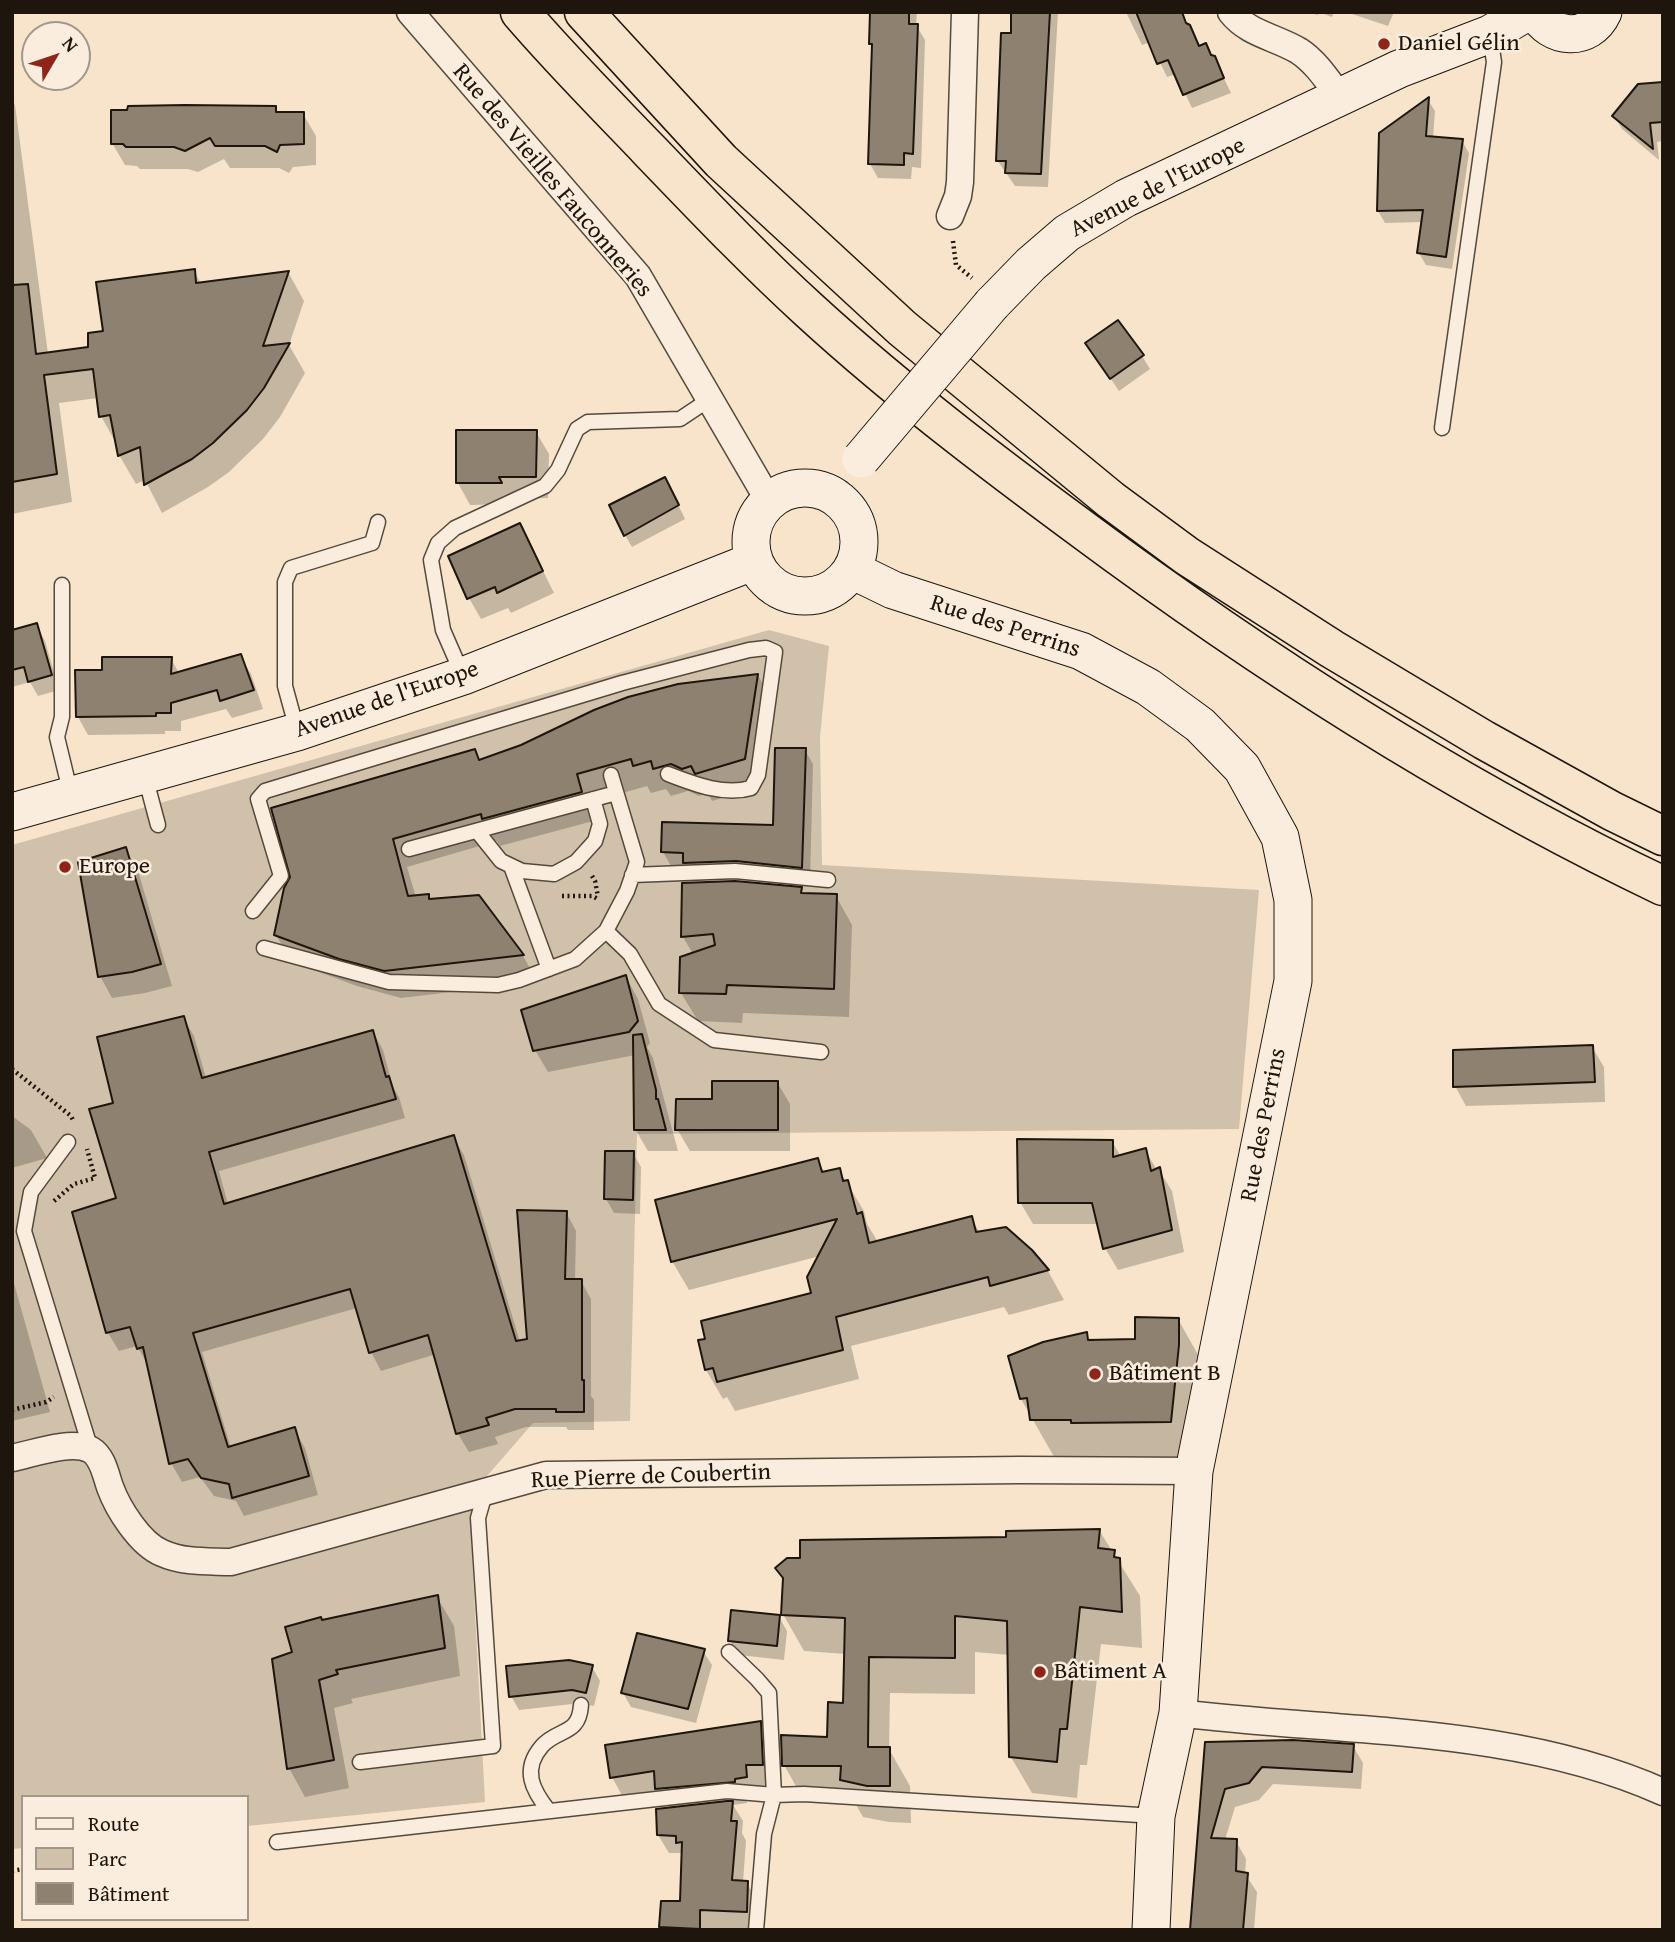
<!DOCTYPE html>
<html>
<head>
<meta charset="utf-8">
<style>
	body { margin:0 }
	#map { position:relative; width:1675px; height:1942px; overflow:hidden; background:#f7e4ca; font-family:"Gentium Book Plus",serif }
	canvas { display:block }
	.frame { position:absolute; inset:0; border:14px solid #1e160c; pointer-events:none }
	.legend { position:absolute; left:21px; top:1795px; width:228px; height:126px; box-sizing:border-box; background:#faeddd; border:2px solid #a29789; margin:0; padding:9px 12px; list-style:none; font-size:21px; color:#1e160c }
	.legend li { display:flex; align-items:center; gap:14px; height:35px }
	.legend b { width:35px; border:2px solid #a29789 }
	.north { position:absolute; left:21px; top:21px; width:70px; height:70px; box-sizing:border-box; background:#faeddd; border:2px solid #a29789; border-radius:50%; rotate:51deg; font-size:19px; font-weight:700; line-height:28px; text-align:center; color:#1e160c }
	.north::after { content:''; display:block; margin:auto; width:24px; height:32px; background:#8f2418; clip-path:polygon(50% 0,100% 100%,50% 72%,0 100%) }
</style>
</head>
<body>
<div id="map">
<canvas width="1675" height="1942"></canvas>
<div class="frame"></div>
<ul class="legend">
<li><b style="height:9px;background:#faeddd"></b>Route</li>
<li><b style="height:19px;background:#d2c1aa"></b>Parc</li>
<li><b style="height:19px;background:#8f816f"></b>Bâtiment</li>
</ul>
<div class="north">N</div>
</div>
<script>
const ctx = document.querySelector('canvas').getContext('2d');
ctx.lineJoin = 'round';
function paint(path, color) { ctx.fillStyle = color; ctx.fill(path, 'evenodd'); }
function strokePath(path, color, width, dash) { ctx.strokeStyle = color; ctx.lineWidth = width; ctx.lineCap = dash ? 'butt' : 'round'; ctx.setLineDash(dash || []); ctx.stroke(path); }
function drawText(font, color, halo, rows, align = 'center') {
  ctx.font = font + ' "Gentium Book Plus",serif'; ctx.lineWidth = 5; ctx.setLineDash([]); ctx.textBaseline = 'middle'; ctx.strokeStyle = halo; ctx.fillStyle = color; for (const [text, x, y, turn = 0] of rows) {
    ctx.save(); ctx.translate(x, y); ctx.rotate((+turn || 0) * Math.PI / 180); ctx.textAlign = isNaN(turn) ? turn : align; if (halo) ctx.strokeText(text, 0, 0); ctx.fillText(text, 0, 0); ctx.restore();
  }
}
paint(new Path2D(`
	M769 630 829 646 820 737 822 865 1259 890 1239 1129 637 1134 630 1421 533 1423 481 1483 470 1517 485 1802 247 1826V1797H23V1848L12 1849V845Z`), '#d2c1aa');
paint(new Path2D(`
	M873 12H917L916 25 925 40 921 168 912 167 911 179 878 178 870 164Z
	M1013 12H1058L1048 187 1015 186 997 160Z
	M1126 12 1181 14 1200 47 1205 45 1214 58 1231 93 1192 108 1176 74 1167 77 1150 42 1142 45Z
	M1310 12H1334L1332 17 1321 13 1317 15Z
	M1346 12H1394L1388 26Z
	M1663 83V141L1657 142 1659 160 1622 129 1614 116Z
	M12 100 15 105 48 354 90 348 105 333 194 270 201 284 288 272 304 301 289 345 305 373 280 417 263 439 229 472 208 487 162 513 145 480 136 484 119 455 117 445 101 416 98 398 59 403 72 502 12 514Z
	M1428 100 1435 111 1433 138 1462 141 1469 153 1452 269 1426 265 1419 253 1423 222 1385 223 1378 211Z
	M275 107 279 114H303L316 136V165L293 167 289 173 279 168H230L224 159 198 172 188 169H140L137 166 125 165 112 143Z
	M1142 356 1150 369 1119 391 1096 357Z
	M536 432 549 454 548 498 510 499 512 504 470 505 458 483Z
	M672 492 685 519 632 547 625 535Z
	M520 525 554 593 511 613 508 608 481 619 469 598Z
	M37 627 45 641 59 690 38 696 30 682 12 687V634Z
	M240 656 251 674 263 709 232 718 226 709 181 721V731H165V734L88 735 78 717 104 672 171 659 179 673Z
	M758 675 773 703 761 786 712 801 708 793 699 796 688 791 671 796 666 789 651 793 647 786 591 802 597 820 500 846 497 841 407 867 416 897 428 896 431 901 479 897 523 956 538 982 401 998 357 986 292 962 276 935 480 762Z
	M805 750 813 764 810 882 671 866 663 852 775 827Z
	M125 849 138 871 172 986 145 993 112 998 100 976Z
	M801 889 804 895 836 896 852 925 849 1017 743 1013 742 1023 698 1021 681 993 693 954 683 937Z
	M626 977 638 999 650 1043 647 1047 653 1058 678 1151H648L635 1129V1055L548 1072 535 1050Z
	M183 1018 194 1036 206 1078 373 1032 383 1050 393 1087 399 1097 405 1118 219 1171 228 1204 453 1137 464 1155 520 1342 529 1341 566 1212 576 1231 575 1281H581L591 1299V1396L594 1400V1430H568L566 1427H526L495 1437 498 1444 469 1452 458 1434 436 1354 381 1371 371 1352 357 1308 202 1352 231 1448 294 1429 305 1448 318 1495 244 1516 236 1501 214 1496 200 1477 182 1482 171 1463 149 1367 137 1346 119 1351 108 1333 74 1213 119 1199 115 1104Z
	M1592 1047 1604 1067 1605 1102 1466 1106 1455 1086Z
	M777 1082 790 1104V1151H690L677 1129 713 1100Z
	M12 1116 31 1130 47 1158 12 1168Z
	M1112 1141 1121 1157 1145 1150 1157 1170H1159L1172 1191 1184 1252 1118 1270 1105 1248 1099 1224H1033L1020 1202Z
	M633 1153 641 1167 640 1214 614 1213 606 1199Z
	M817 1160 825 1173 839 1170 864 1211 867 1224 878 1242 971 1218 980 1233 1031 1251 1048 1271 1064 1300 1009 1315 1004 1307 851 1346 859 1379 735 1411 727 1397 723 1399 706 1370 813 1294 820 1256 689 1290 672 1261Z
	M12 1276 50 1412 12 1421Z
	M1178 1319 1202 1362 1195 1464 1057 1462 1021 1399 1010 1357 1086 1334 1090 1341H1137Z
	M1099 1530 1140 1596 1142 1648 1101 1644 1087 1765H1080L1077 1798 1032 1793 1011 1757 1010 1655 975 1652V1694L890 1693 889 1749 910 1786 911 1823 889 1822 863 1817 855 1803 805 1802 784 1765 829 1738 845 1704 846 1654 804 1651 783 1614 785 1582 777 1568 1008 1539Z
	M437 1597 454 1626 460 1676 351 1699 353 1703 334 1708 349 1788 305 1797 289 1768 294 1653 322 1621Z
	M779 1617 787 1631 784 1660 739 1655 730 1641Z
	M703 1651 712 1665 696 1723 631 1707 623 1693Z
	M592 1667 600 1681 594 1706 581 1703 519 1710 511 1696Z
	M760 1723 772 1744 774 1786H757L759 1798 747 1800V1803L733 1805 743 1821 742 1833 746 1841 743 1882 747 1883 757 1901 756 1930 710 1928V1930H663L661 1927 681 1903 683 1853H669L658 1835 669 1809 659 1793 624 1799 612 1777Z
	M1206 1744 1353 1746 1363 1763 1361 1789 1273 1784 1259 1800 1235 1807 1225 1840 1236 1841 1246 1859 1245 1874 1257 1892 1254 1930H1194Z`), '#0003');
const building = new Path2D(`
	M870 12H909V24H918L913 154 904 153V165L868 164 872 44H869Z
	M1011 12H1050L1041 174 1005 173 1006 161H996L1001 33H1011Z
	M1136 12H1182L1186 23 1190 25 1199 46 1206 43 1211 55 1215 56 1224 78 1183 95 1168 60 1157 64Z
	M1663 82V122L1650 123 1653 149 1612 116 1638 84Z
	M1429 97 1426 136 1463 139 1446 257 1417 253 1423 210 1377 211 1379 133Z
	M185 105 276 106V112H304V144L280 145 277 152 265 146H215L210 138 185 151 174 147H126L123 144H111V110H127L128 106Z
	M195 269 196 283 289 271 263 346 290 343 264 388 247 410 213 443 192 459 144 485 140 447 118 456 110 415 99 417 93 369 44 375 57 474 12 482V285L28 284 36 354 88 347V333L103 331 96 282Z
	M1118 320 1144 355 1110 379 1085 343Z
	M456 430H537L536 477H499L502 483H456Z
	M665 477 679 505 624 536 609 505Z
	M520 523 543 571 497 593 495 587 467 599 448 556Z
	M37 623 52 675 28 682 24 667 12 670V630Z
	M241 654 254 690 220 701 217 690 171 703V713H156V716L76 717 75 670H102V657H172L171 674Z
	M758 674 745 759 695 774 691 766 682 769 671 764 653 769 651 761 633 766 631 759 577 774 582 792 482 819 481 814 393 839 408 896 429 894V899L479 895 524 955 384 971 339 959 274 935 284 888 290 877 271 808 475 749 479 760 521 745 594 710 628 697 678 684Z
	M775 748H806L802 868 736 861 683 863V853L661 852 662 822 773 825Z
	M126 847 161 964 132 972 98 977 78 862Z
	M735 881 802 887 801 893 837 894 834 989 727 985 726 994 679 993 680 957 715 945 713 934 681 937 682 883Z
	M626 975 638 1021 629 1032 533 1051 521 1010Z
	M184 1016 202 1078 373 1030 386 1077 389 1076 396 1099 209 1152 224 1204 454 1135 516 1341 527 1339 517 1210 567 1211 565 1279H582V1380H584V1412H556V1409H515L486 1418 489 1425 456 1434 428 1335 369 1353 350 1289 193 1333 228 1447 295 1427 309 1476 232 1498 229 1484 201 1478 188 1459 169 1464 143 1347 137 1349 130 1327 106 1333 72 1212 116 1198 89 1109 113 1103 97 1037Z
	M642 1034 656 1090V1099H658L666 1130H634L633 1035Z
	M1593 1045 1595 1082 1453 1087V1050Z
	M712 1081H778V1130H675L676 1099H712Z
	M1017 1139 1113 1140V1157L1146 1148 1151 1171 1160 1167 1172 1230 1103 1249 1092 1203H1018Z
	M605 1151H634L633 1200 604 1199Z
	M818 1158 822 1172 840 1168 843 1181 848 1180 857 1214 862 1212 869 1243 972 1216 976 1232 1006 1227 1032 1250 1049 1270 990 1286 988 1277 836 1317 843 1350 717 1382 713 1368 705 1370 698 1340 705 1339 701 1321 811 1293 807 1277 837 1219 671 1262 655 1200Z
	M1135 1317 1179 1318V1345L1171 1422 1071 1423V1420H1030L1027 1398 1020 1399 1008 1356 1043 1342 1087 1332 1088 1340 1135 1339Z
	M1100 1529 1098 1548 1115 1550 1114 1557 1120 1558 1122 1612 1080 1607 1067 1729H1060L1057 1762 1009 1757 1007 1621 955 1616V1658L869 1657 868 1747H890V1786H867L840 1780 841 1766H782L781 1735 827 1737 828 1702 843 1703 845 1618 781 1615 783 1578 775 1568 787 1558H800V1540L1006 1537V1531Z
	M438 1595 445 1648 336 1670 338 1674 319 1680 334 1760 287 1769 272 1659 292 1652 285 1627 321 1617 322 1620Z
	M731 1610 780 1615 777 1646 728 1641Z
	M637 1633 705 1649 688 1709 621 1693Z
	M569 1660 593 1665 586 1693 572 1690 509 1697 506 1666Z
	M761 1721 763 1765H746L747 1777 735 1779V1782L655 1789 654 1771 610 1778 605 1745Z
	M1293 1740 1354 1744 1352 1772 1262 1767 1249 1783 1225 1789 1211 1838 1237 1839 1236 1871 1248 1873 1243 1930H1190L1205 1742Z
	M727 1801H733L731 1821H737L732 1880 748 1881 747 1912 700 1910V1929L659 1927 661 1901H680L682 1842 676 1843V1836L657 1835 656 1809Z`);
paint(building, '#8f816f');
strokePath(building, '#1e160c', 2);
const lane = new Path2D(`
	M1442 428 1494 62 1490 36
	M62 585V717L57 737 71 795
	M463 676 443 630 431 560 438 543 455 528 545 486 558 470 577 429 588 422 680 419 710 399
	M297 730 285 686V582L291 568 372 543 378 522
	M145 776 158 825
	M477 831 501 861 522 871 554 874 576 862 595 841 600 824 593 799
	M409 849 616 793
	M511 866 549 969
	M632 875 735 871 828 880
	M253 911 281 876 258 799 265 791 622 683 749 650 766 648 775 652 758 775 751 788C724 796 694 784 668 774
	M606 931 630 954 659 1004 714 1040 821 1052
	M264 948 389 982 498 985 519 980 575 959 606 931 627 891 637 862 611 775
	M68 1142 31 1192 24 1231 91 1450
	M729 1652 757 1679 769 1693 774 1795 764 1834 756 1930
	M360 1762 493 1746 478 1518 486 1490
	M549 1811C533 1791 521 1770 542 1746 558 1728 579 1736 581 1705
	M277 1842 727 1791 774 1795 804 1794 1155 1816`);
const street = new Path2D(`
	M410 12 638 276 769 501
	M1231 12C1248 34 1276 37 1299 51 1316 62 1328 81 1340 97
	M950 216 958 196 960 182 965 12
	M12 1458C32 1454 72 1439 91 1450 103 1457 106 1476 110 1487 118 1509 140 1544 162 1553 184 1563 208 1561 231 1562L546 1475 1020 1470 1194 1471
	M1178 1713C1338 1733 1513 1725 1663 1792`);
const secondary = new Path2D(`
	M1536 12C1550 39 1589 43 1603 12
	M992 304 1031 264 1067 233 1126 198 1399 69 1490 34 1527 12
	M751 542a54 54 0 1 1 108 0a54 54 0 1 1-108 0Z
	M852 570 893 590 1081 651 1148 687 1200 725 1242 768 1280 837 1293 900V981L1194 1471 1178 1713 1156 1816 1151 1930
	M12 812 297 732 463 676 754 561`);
const highway = new Path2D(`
	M520 12C561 60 606 105 649 150 701 204 753 259 809 310 905 398 1011 477 1116 554 1289 680 1470 794 1663 886
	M584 12 721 161 902 328 1111 500 1187 556 1332 649 1484 740 1612 811 1663 836`);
strokePath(lane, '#544a3c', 17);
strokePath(street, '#544a3c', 29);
strokePath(secondary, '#1e160c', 39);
strokePath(highway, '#1e160c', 41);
strokePath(new Path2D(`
	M953 241 956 265 972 278
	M592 876 595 881 598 897
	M562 896H592L598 899
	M12 1069 71 1116 74 1122
	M54 1201 74 1184 95 1178 87 1149
	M12 1410 46 1402 54 1397
	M12 1871 23 1869`), '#1e160c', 4.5, [2, 3.5]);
strokePath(lane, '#faeddd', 14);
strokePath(street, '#faeddd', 26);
strokePath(secondary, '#faeddd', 37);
strokePath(highway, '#f7e4ca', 38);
const secondaryBridge = new Path2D(`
	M861 459 992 304`);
strokePath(secondaryBridge, '#1e160c', 39, []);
strokePath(secondaryBridge, '#faeddd', 37);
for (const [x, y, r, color] of [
	[1384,44,7,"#8f2418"],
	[65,867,7,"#8f2418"],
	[1095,1374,7,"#8f2418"],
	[1040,1672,7,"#8f2418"]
]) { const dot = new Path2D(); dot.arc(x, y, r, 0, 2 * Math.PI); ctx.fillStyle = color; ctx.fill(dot); strokePath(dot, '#faeddd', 2.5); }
drawText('24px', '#1e160c', '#faeddd', [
	["Daniel Gélin",1398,44],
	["Europe",79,867],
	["Bâtiment B",1109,1374],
	["Bâtiment A",1054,1672]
], 'left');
drawText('24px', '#1e160c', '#faeddd', [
	["Rue des Vieilles Fauconneries",552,181,50],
	["Avenue de l'Europe",1158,188,-27],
	["Rue des Perrins",1005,627,18],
	["Avenue de l'Europe",387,700,-19],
	["Rue des Perrins",1264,1125,-79],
	["Rue Pierre de Coubertin",651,1477,-2]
]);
</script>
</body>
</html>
